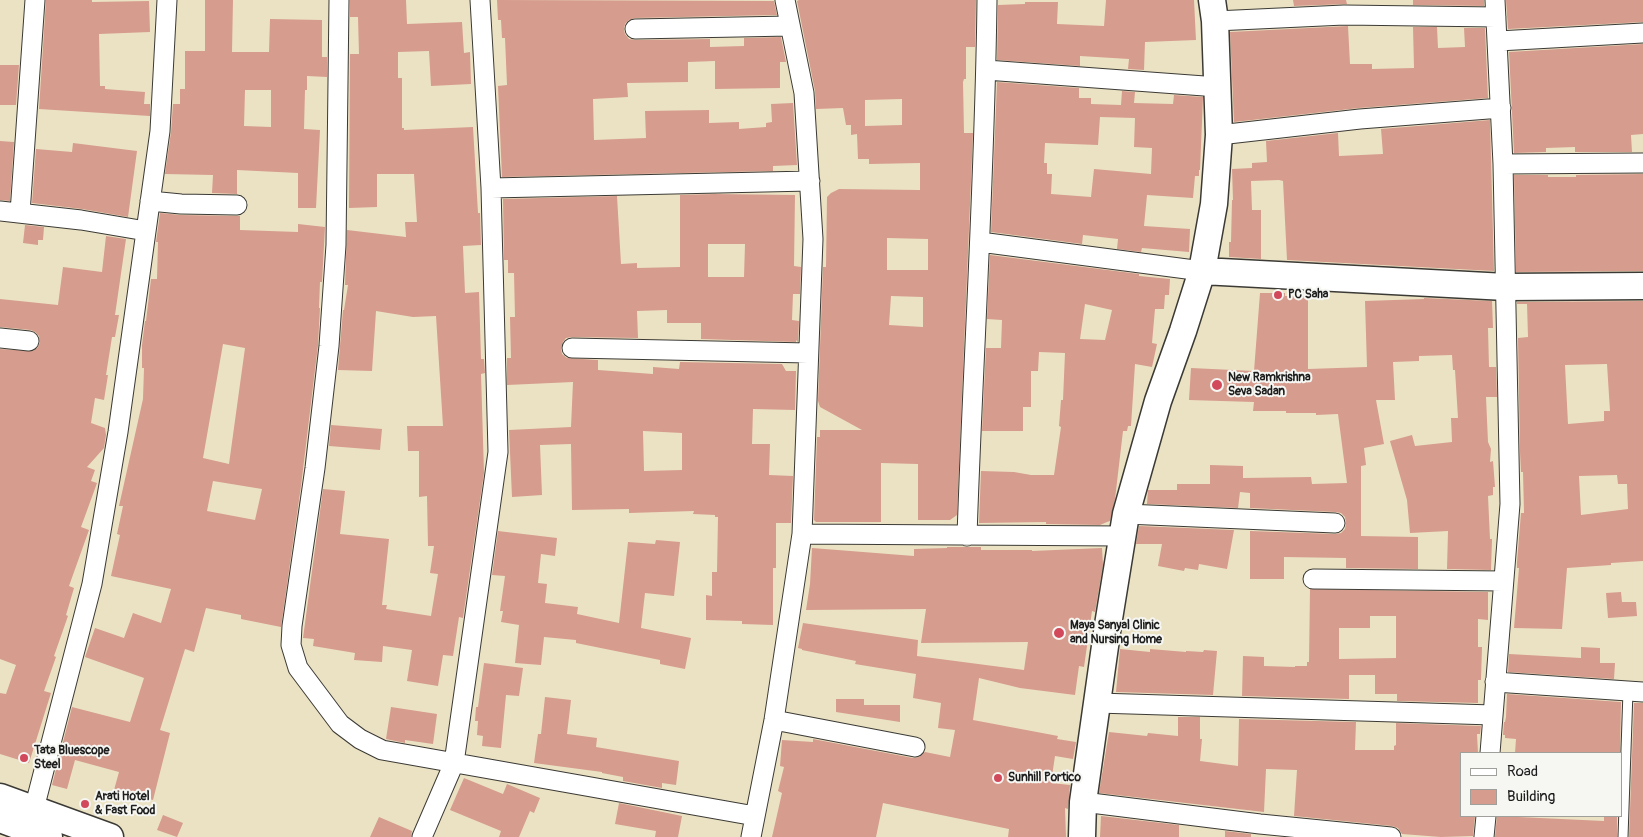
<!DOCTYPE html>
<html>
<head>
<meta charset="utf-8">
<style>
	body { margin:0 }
	#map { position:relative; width:1643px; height:837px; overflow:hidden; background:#ebe2c4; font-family:Pangolin,sans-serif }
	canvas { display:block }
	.legend { position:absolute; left:1460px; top:752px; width:162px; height:65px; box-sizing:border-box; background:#f6f6f2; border:1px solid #9f9f9c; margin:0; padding:6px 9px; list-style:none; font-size:15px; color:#1c1c1c }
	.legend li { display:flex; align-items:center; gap:10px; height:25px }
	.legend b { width:25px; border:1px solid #9f9f9c }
</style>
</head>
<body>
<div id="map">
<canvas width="1643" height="837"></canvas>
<ul class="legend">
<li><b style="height:6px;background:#fff"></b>Road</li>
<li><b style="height:14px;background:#d69c8e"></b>Building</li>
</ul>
</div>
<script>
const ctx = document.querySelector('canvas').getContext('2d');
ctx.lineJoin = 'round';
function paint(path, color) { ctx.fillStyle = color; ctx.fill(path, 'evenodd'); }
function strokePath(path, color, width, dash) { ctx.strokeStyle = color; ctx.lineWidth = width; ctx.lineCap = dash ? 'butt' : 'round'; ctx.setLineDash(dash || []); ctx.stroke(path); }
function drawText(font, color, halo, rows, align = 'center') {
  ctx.font = font + ' Pangolin,sans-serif'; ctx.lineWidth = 4; ctx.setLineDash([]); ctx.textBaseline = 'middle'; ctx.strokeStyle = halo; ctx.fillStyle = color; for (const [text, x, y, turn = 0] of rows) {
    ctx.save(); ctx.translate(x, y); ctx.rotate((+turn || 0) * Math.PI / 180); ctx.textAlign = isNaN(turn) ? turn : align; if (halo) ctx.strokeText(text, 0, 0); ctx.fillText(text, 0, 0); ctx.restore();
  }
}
paint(new Path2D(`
	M46 0H92V2L149 1 150 32 99 34 100 86H105V89L145 92 144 104H150V116L39 109Z
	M205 0H233L232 52H269L270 19 322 20V57H327V77L307 76V90H305L304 129 320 130 316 208H298V173L237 170V194L212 193 213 175 165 174 171 132 173 104H180V89H185V51H205ZM245 90H271V127L244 126Z
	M350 0H406L407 24 462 22 464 53 470 52 471 84 431 86 429 51 398 52V78H402V128H404V130L473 127 478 213H480L481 245 463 246 465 293 479 292 481 359H484L485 373 481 374 484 473 463 618 459 617 453 656 443 655 438 686 407 681 412 650 383 646 382 662 354 660 355 653 313 646 314 639 303 638 323 489 345 491 340 534 389 539 382 605H387L386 609 431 616 438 574 430 573 434 546H428L427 496 419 497V451H408L407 426H443L436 316 413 317 376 311 372 371 338 370 343 310H344L348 285H345L347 230 406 237 405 222H417L414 174H377V207L349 208 350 54H359L358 17H350Z
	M497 0 774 1 777 15 635 18 629 20 625 24 624 30 625 34 629 39 635 40 710 39V47L744 46V38L781 37 786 62H780V88L715 89V61L688 62V82L627 83 628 97 593 99 594 140 646 138 645 111 709 110V123L739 122V129L766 127V123L772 122 771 104 793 103 797 165 773 166V171L502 177 498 86 507 85 505 38H502L501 20H498Z
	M799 0H976L975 47H966V79H964L963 82 964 133H973L957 515 950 520H918V464L881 463V522H816L814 520 817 437H820V430H862L820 407 818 401 823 267H826L827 197 831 193 839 189 920 190V163L869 164V159H858L857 134 851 135V125H846L843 108 816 109 815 91 797 1ZM902 99V125L865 126V100ZM887 238 928 239V270H887ZM891 296 923 297V327L889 325Z
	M1106 0H1194L1196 40 1145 42 1144 70 1128 69 1129 59 1080 56V66L997 60 998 5 1025 4V2H1058L1057 24 1104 26Z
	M1293 0H1346L1347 4 1294 6Z
	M1413 0H1484V6L1413 5Z
	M1506 0H1643V22L1508 29Z
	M1348 26 1350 64H1372V69L1414 68 1413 27H1437L1438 48 1465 47 1464 28H1485L1488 98 1359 108 1234 122 1230 32Z
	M1643 44V134L1631 135 1632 152H1575V147L1546 148V152L1514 153 1509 52Z
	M0 65H19L16 105H0Z
	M997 82 1079 88V98H1091V104L1121 105 1122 91 1135 92 1134 103 1173 104 1174 95 1203 97 1200 170H1199V176H1195L1193 198 1147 195 1144 226 1190 229 1189 252 1142 248 1141 252 1117 249 1118 239 1083 235 1082 244 991 232ZM1100 117 1135 118 1134 147 1152 148 1151 174 1094 169 1091 197 1051 194 1052 174H1047V163H1044L1045 143 1098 145Z
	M1490 120 1494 271 1287 260 1283 181 1279 180 1251 181 1252 210H1261V259L1229 257V242H1231L1232 200H1233L1232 169 1252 168V163L1267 162 1266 141 1338 133 1339 156 1383 154 1381 129Z
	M0 141 14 142 10 201 0 200Z
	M73 143 137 151 128 217 82 209 32 203 36 149 72 152Z
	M1643 174V271L1516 272 1514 175H1548V177H1576V175Z
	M714 194 795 195 794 266 801 267 800 294H793L792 320 799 321 798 342 796 340V342L701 339V323H667V310L637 311 638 338 572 337 566 338 563 342 561 348 562 354 567 358 598 360V370L653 374V367L679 369 680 362 782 364 786 371H796L795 410 753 409 752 444H770L769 475 793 476 791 523H776V568H773V625L742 624V621L706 620V595L712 596V572H717L718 517H715V515L693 514 694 511 629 513V509L572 510 571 444 540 445 542 495 512 497 509 430 571 427 573 382 507 385V358H511L510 317H515L514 273H508V260H504L503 199 617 196 621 264 637 263V268L680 267V195ZM708 244H745L744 277H708ZM643 431 682 433V470L644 471Z
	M160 213 181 215 240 216V230L298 232V224L325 227 322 282H320L319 308H320L318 345 301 486 281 627 241 619V615L206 608 194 652 185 649 160 730 170 733 153 800 114 790 119 772 75 760 67 789 52 785 72 707 130 722 144 678 85 657 95 628 124 638 133 613 161 623 171 589 111 576 120 535 117 534 123 506H119L143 399 144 368H142V345L145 321H146L151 279H157L158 242H156ZM223 344 245 348 229 464 203 458ZM213 481 262 489 255 520 207 511Z
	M25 225 44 227 43 240H38V245L23 243Z
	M106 236 126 239 115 315H119L115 337H112L106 375H108L104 400 95 398 91 423 105 428 106 435 104 448 87 467 95 470 91 481 97 483 81 527 89 530 69 586 74 588 66 615 68 616 54 656 56 657 44 691 51 693 29 763 0 754V693L6 694 16 665 0 659V349L33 351 38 347 40 342 39 336 35 332 31 330 0 327V299L58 305 63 267 102 272Z
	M990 255 1139 274V276L1170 279 1169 295H1165L1164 309H1155L1152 343 1157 344 1152 367 1135 364 1131 426H1128L1127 431H1123L1115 499 1110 521 1107 522 1100 525 1046 524V522L979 523 981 471 1014 472 1031 475H1054L1061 427 1059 426 1061 400H1063L1065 353 1039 352 1038 371H1031V407H1023V431H982L986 348H1001L1002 320 987 319ZM1085 304 1112 310 1105 340 1080 339Z
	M1260 293H1285V296H1308V369L1367 367 1365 301 1424 299V298L1492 301 1493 328H1488L1489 367H1496L1497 397H1486L1488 442 1491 449 1490 462 1493 461 1495 487H1493V495L1488 496 1490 539H1492L1491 570 1447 569 1448 531 1410 533 1407 500 1390 441 1412 435 1415 446 1452 442 1451 418H1458L1455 370H1453L1452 355 1419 356V361L1393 362 1395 400H1376L1384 444 1364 448 1366 465 1361 466V536L1418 537V569L1346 568V558L1284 557V579H1250V531L1335 534 1341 533 1345 529 1346 523 1345 517 1341 513 1335 512 1250 508V493L1240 492 1238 508 1147 504 1148 490H1177V484H1210V465L1243 466V478L1311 477 1312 484 1347 483 1338 414 1316 415V413H1286V411H1253L1254 402 1189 400 1191 368 1254 371Z
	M1643 301V561L1611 563V565L1567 568 1562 629 1514 628 1519 568H1517V562L1521 513H1524L1523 472H1521L1520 452 1518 338 1528 337 1527 304H1517V302ZM1607 364 1610 411H1604V421L1568 424 1565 365ZM1617 475 1618 484H1627L1628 509 1581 515 1579 476Z
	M331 425 382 429 380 450 329 446Z
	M1139 526 1234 530 1227 569 1199 564 1198 570 1185 568 1184 571 1158 566 1162 544H1136Z
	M498 531 557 538 555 556 541 554 538 583 547 584 545 603 578 607 577 614 619 623 628 542 655 544 656 540 680 542 674 596 645 593 641 628 691 638 685 669 660 664V660L576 643V640L544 637 541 665 515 663 519 625 501 622 503 611H500L505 576 492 575Z
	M947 547H981V550H1032V551L1102 548 1103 565 1095 612 1092 611 1084 667 1079 666 1075 695 1020 688 979 678 973 720 1058 736 1057 739 1076 742 1073 759 1055 756 1051 783 1070 785 1068 809 1065 808 1066 837H1008L1009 829 883 803 876 837H772L782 793 778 791 784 767 780 766 782 740 813 742V739L913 758 919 757 925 752 950 757 955 730 938 728 941 703 913 698 916 674 855 664 856 661 802 650V649L798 648 803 623 918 640 917 656 1024 670 1028 642 921 643 926 609 806 610 810 584 812 548 914 556V549L947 548Z
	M1310 589 1488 592V620L1478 619V647H1482L1481 680H1478V703L1397 701V694H1375V675H1349V699L1242 696 1243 656 1264 657V666L1295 667V666H1307V662H1309ZM1370 616H1396V658L1339 659V628H1370Z
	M1621 592 1622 602H1636L1637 616 1608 618 1606 593Z
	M1581 647 1600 648V663H1615L1614 679 1508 672 1509 654 1581 658Z
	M1120 649 1150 652V649L1186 652V651L1203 652 1204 650 1217 651 1213 695 1116 692Z
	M484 663 523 668 519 696 506 695 501 748 482 746 483 736 477 735 478 721H475L476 707H478Z
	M1507 694 1621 702 1620 753H1515L1516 739 1505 738V735H1503L1504 722H1505L1506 717Z
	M545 697 571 700 567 734 597 738 596 747 679 761 676 785 662 783V788L623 781V777L602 773V772L534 763 538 734H541Z
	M836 699H864V705H900V722L836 712Z
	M1634 703H1643V837H1629Z
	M391 707 437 714 433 744 405 740V743L386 739Z
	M1178 717H1200V739H1202L1200 761 1238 766 1239 719 1356 722 1355 750H1394V746L1396 745V723L1481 726 1480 734H1477L1478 753H1462V816H1475L1473 836 1441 837 1402 834 1398 828 1392 826 1294 816 1297 770 1266 769 1264 812 1099 793 1109 732 1147 736 1148 733 1178 736Z
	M464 778 503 794 507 784 540 798 534 813 530 811 519 837H499L501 831 450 810Z
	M619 803 682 816 678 837H655L656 831 615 824Z
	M163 815 183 823 177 837 157 830Z
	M1101 816 1179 825V837H1100Z
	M1497 816 1604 821V816H1617V837H1495Z
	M379 817 412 831 411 837H370Z
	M1225 831 1251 834V837H1225Z`), '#d69c8e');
const lane = new Path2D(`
	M1623 837 1628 691`);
const street = new Path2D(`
	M339 0 336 245 329 346 315 468 292 626 291 645 298 668 340 724 360 739 382 750 755 816
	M1215 21 1344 15 1496 17
	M635 29 790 26
	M1498 41 1643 33
	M986 70 1218 87
	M1219 135 1360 119 1501 108
	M1503 164 1643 163
	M491 188 810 181
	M150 201 181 204 237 205
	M0 211 81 220 146 231
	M20 213 35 0
	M980 242 1202 271
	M0 338 29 341
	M572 348 808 353
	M1126 514 1335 523
	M802 534 1122 536
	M967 536C973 357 985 179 987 0
	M1313 579 1503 581
	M1495 682 1643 692
	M1097 703 1493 715
	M774 720 915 747
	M1490 753 1510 504 1503 164 1495 0
	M1083 802 1260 824 1391 837
	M34 809 92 584 118 432 160 131 167 0
	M422 837 454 763 498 452 491 188 480 0
	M751 837 774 720 802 534 813 239 804 93 785 0
	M1484 837 1486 816`);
const secondary = new Path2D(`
	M1202 271 1506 287 1643 286
	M0 797 110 837
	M0 819 49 837
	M1082 837 1083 802 1108 625 1126 514 1158 401 1183 331 1202 271 1214 204 1219 135 1215 21 1212 0`);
strokePath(lane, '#3b3a35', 11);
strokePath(street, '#3b3a35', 21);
strokePath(secondary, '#3b3a35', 29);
strokePath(lane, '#fff', 9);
strokePath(street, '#fff', 19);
strokePath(secondary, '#fff', 26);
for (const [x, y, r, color] of [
	[1278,295,5,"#d1495b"],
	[1217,385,6,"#d1495b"],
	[1059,633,6,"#d1495b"],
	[24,758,5,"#d1495b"],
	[998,778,5,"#d1495b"],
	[85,804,5,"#d1495b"]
]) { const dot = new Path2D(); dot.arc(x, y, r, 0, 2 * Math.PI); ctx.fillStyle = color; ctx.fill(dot); strokePath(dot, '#f6f6f2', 2); }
drawText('bold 12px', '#1c1c1c', '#f6f6f2', [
	["PC Saha",1288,295],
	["New Ramkrishna",1228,378],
	["Seva Sadan",1228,392],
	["Maya Sanyal Clinic",1070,626],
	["and Nursing Home",1070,640],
	["Tata Bluescope",34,751],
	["Steel",34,765],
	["Sunhill Portico",1008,778],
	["Arati Hotel",95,797],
	["& Fast Food",95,811]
], 'left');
</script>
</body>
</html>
